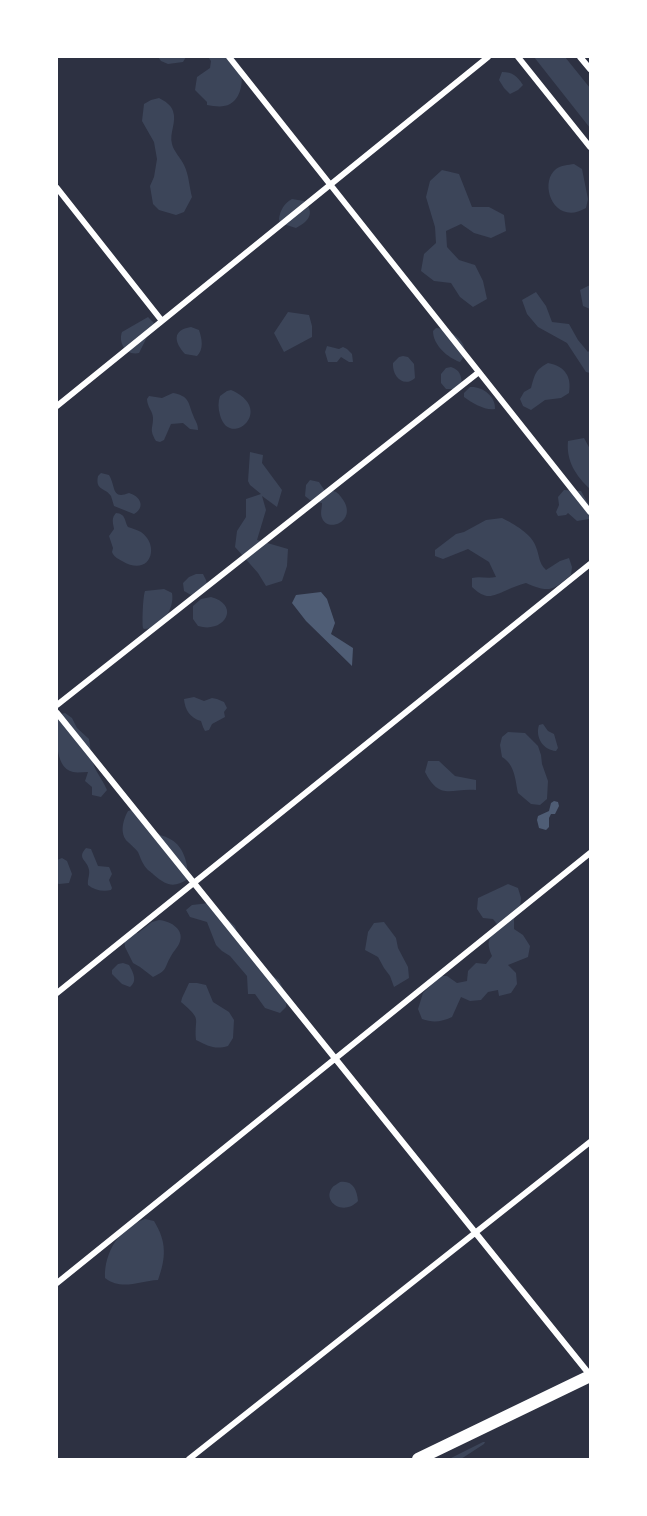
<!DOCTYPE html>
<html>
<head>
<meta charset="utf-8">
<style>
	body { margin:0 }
	#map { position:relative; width:647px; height:1516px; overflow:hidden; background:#2d3142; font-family:"Roboto Condensed",sans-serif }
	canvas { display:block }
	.frame { position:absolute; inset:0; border:58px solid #fff; pointer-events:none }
</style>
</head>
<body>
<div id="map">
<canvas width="647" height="1516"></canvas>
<div class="frame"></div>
</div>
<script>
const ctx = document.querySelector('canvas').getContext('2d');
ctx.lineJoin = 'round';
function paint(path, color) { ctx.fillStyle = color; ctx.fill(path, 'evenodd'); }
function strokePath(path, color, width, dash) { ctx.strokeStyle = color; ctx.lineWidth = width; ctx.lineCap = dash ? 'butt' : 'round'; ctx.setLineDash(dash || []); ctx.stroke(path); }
paint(new Path2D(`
	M158 57H186L183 62 168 64 161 61Z
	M208 57H233C235 59 238 62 239 65 244 76 243 97 230 104 223 108 214 106 207 105V102L195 90 197 77 210 68 211 61Z
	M534 57H565L590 88V128Z
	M502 72C513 72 517 76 523 85L518 90 510 94 504 88 499 80Z
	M159 98C165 101 171 105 173 111 177 122 169 133 172 144 174 152 181 158 184 165 189 175 189 186 192 197L184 212 176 215 159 210 153 204 150 186 154 177 157 159 154 142 142 121 144 104 151 100Z
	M574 164 582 169 588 199 586 208C554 227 538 183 556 169 561 165 568 165 574 164Z
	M442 170 459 174 472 207H489L504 215 506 231 491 238 474 233 461 224 446 231 447 247 459 260 475 265 483 281 487 299 473 307 460 297 451 283 434 281 421 271 424 254 436 243 435 227 426 197 430 181Z
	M292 199 304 201C316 213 308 222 296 228L280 223 279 219C280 211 284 203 292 199Z
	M590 285V309L583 306 580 290Z
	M536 292 546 306 552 322 569 324 578 340 588 352 590 350V373L586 372 567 343 538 327 527 314 522 300Z
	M288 312 309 315 312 326V337L284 352 274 333Z
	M148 317 154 323 139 353C126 356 118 343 122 332Z
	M191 327 199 330C202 339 204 349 197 356L185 354C174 342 172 330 191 327Z
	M436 328C451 329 475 345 460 362 448 358 433 345 433 331Z
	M327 346 339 349 343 347 347 349 352 354 353 362H349L341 357 337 362H328L325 352Z
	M403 356 408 357 414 364 415 378C404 388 392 377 393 363L399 357Z
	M548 363C565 366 572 377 569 393L561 398 545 400 531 410 523 406 520 399 524 392 531 388C535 374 535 370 548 363Z
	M451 367C460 370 461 375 462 384L455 389H446L441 383V374L446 368Z
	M470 387C482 386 496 396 495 409 486 411 472 403 464 397V393Z
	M231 390C277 410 229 450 220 415 218 408 218 402 220 396L227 391Z
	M173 393C189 396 188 402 193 415 195 421 198 423 198 430L190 429 183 423 171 424 164 440 160 442 156 441C149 429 153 429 153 418 153 411 147 407 147 399L149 396 162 398Z
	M584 438 590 449V489C576 476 566 461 568 441Z
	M250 452 263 455 262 463 282 490 277 507 262 496 266 510 257 540 288 549 287 566 282 581 266 586 258 573 235 547 237 531 246 517V499L261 494 250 485 248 481Z
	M101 473 109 475C116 486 111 500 129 493 140 496 146 507 134 514L114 506C113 503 112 499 111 496 105 487 95 491 98 476Z
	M310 480 319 482 325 491C332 489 337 491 341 497 360 520 328 534 322 518 320 513 322 508 322 503L310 500 305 496 306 485Z
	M564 490 581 491 589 505V519L577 521 568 513 566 515 558 516 556 512 559 505 558 497Z
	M116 513C126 514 124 520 128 527 132 528 137 530 141 532 161 546 150 578 122 561 117 558 114 557 112 552L113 548 109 536 114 529C113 523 111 518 116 513Z
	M502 518C514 524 532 534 536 547 540 557 538 562 546 570L560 561 569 558 572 567 571 575C552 591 549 593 526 583 519 585 513 587 507 590 491 597 486 600 472 587V578C481 576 487 579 496 577L489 562 468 549 443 559 435 556V550L456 534 464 532 486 520Z
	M196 574H203L206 580 207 584 191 595 184 591 183 583 189 577Z
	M164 589 172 593C175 609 161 629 144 629L143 628C142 621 143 596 145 591Z
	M211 597C241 605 225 634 198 626L193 619V606L201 599Z
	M194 697 204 701 212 698 217 699 224 702 227 708 224 712 225 717 212 724 209 730 205 731 203 727 201 721C190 718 185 710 184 699Z
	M65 713 72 718 77 728 89 739C91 750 91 762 97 772 101 779 104 783 107 790L101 797 92 795V787L85 781 88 772C83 772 77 773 73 772 53 768 57 730 57 715Z
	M543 724 548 731 554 734 558 748 556 751C543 750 535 737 539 725Z
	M508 732 525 733 538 746 541 755 542 764 548 781 547 799 540 805 531 804 518 793C515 779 515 765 502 757L500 745 502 737Z
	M428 761H439L455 776 476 780V790C450 788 440 801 425 772Z
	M136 809C142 816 151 829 159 834 161 836 165 836 168 838 184 845 188 863 188 879 174 888 167 886 154 875 151 872 146 869 144 865 141 861 140 856 138 852 135 848 131 845 128 842 119 834 123 820 128 811Z
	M86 848 91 849 98 866 109 867 110 869 112 874 109 880 112 888 111 890C103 892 94 890 88 885 87 880 90 875 89 870 88 860 76 859 86 848Z
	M62 858 67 861 72 874 69 883 59 884 57 883V860Z
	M508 884 518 888 521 898 520 909 514 919V929L523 935 530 946 528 957 508 965 516 973 517 984 511 993 499 996 498 990 488 992 481 1000 470 1001 461 997 452 1017C441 1022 433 1023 422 1019L418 1009 423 993 431 985 437 976H447L457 983 467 981 468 971 476 963 486 964 492 956C486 942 488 938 499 927L493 919 483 918 477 909 478 898Z
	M209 903 220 916 228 920 235 926 241 944 271 975 279 980 287 998 286 1007 280 1013 265 1008 255 994H248L247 976 230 956 222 951 216 945 207 922 190 917 186 910 192 905Z
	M159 920C171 921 186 930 179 944 177 948 173 952 171 956 164 968 168 970 153 977L140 967 133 963 125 947 124 939 130 932 138 933 152 922Z
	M384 922 396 938 398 948 408 967 409 978 394 987 390 976 384 968 378 957 365 950 368 932 374 923Z
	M123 963 129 965C133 972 138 981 130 987L122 984 112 974V970L118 964Z
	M189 983H197L206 985 213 1002 229 1012 234 1020 233 1038 228 1046C215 1050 208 1046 196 1040 194 1016 203 1021 181 1002L182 998Z
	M340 1182C353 1180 357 1190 358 1201 343 1217 322 1201 332 1188 333 1186 339 1183 340 1182Z
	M145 1219 154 1221C167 1242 166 1258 158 1280 139 1281 122 1291 105 1278 104 1252 120 1227 145 1219Z
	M483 1442H485L484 1444 461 1459H449Z`), '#3c4559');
paint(new Path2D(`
	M321 592 327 599 335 623 331 634 353 648 352 666 306 621 292 603 296 595Z
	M554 801 558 802 559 806 555 814H551L549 818V827L546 830 539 828 537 820 538 816 549 811 551 803Z`), '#4f5d75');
strokePath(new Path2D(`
	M229 57 590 512
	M518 57 590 147
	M580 57 590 69
	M57 188 162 321
	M57 406 488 57
	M57 705 479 372
	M57 713 590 1375
	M57 993 590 564
	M57 1283 590 853
	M189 1459 590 1142`), '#fff', 6);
strokePath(new Path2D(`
	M418 1459 590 1376`), '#fff', 12);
</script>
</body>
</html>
